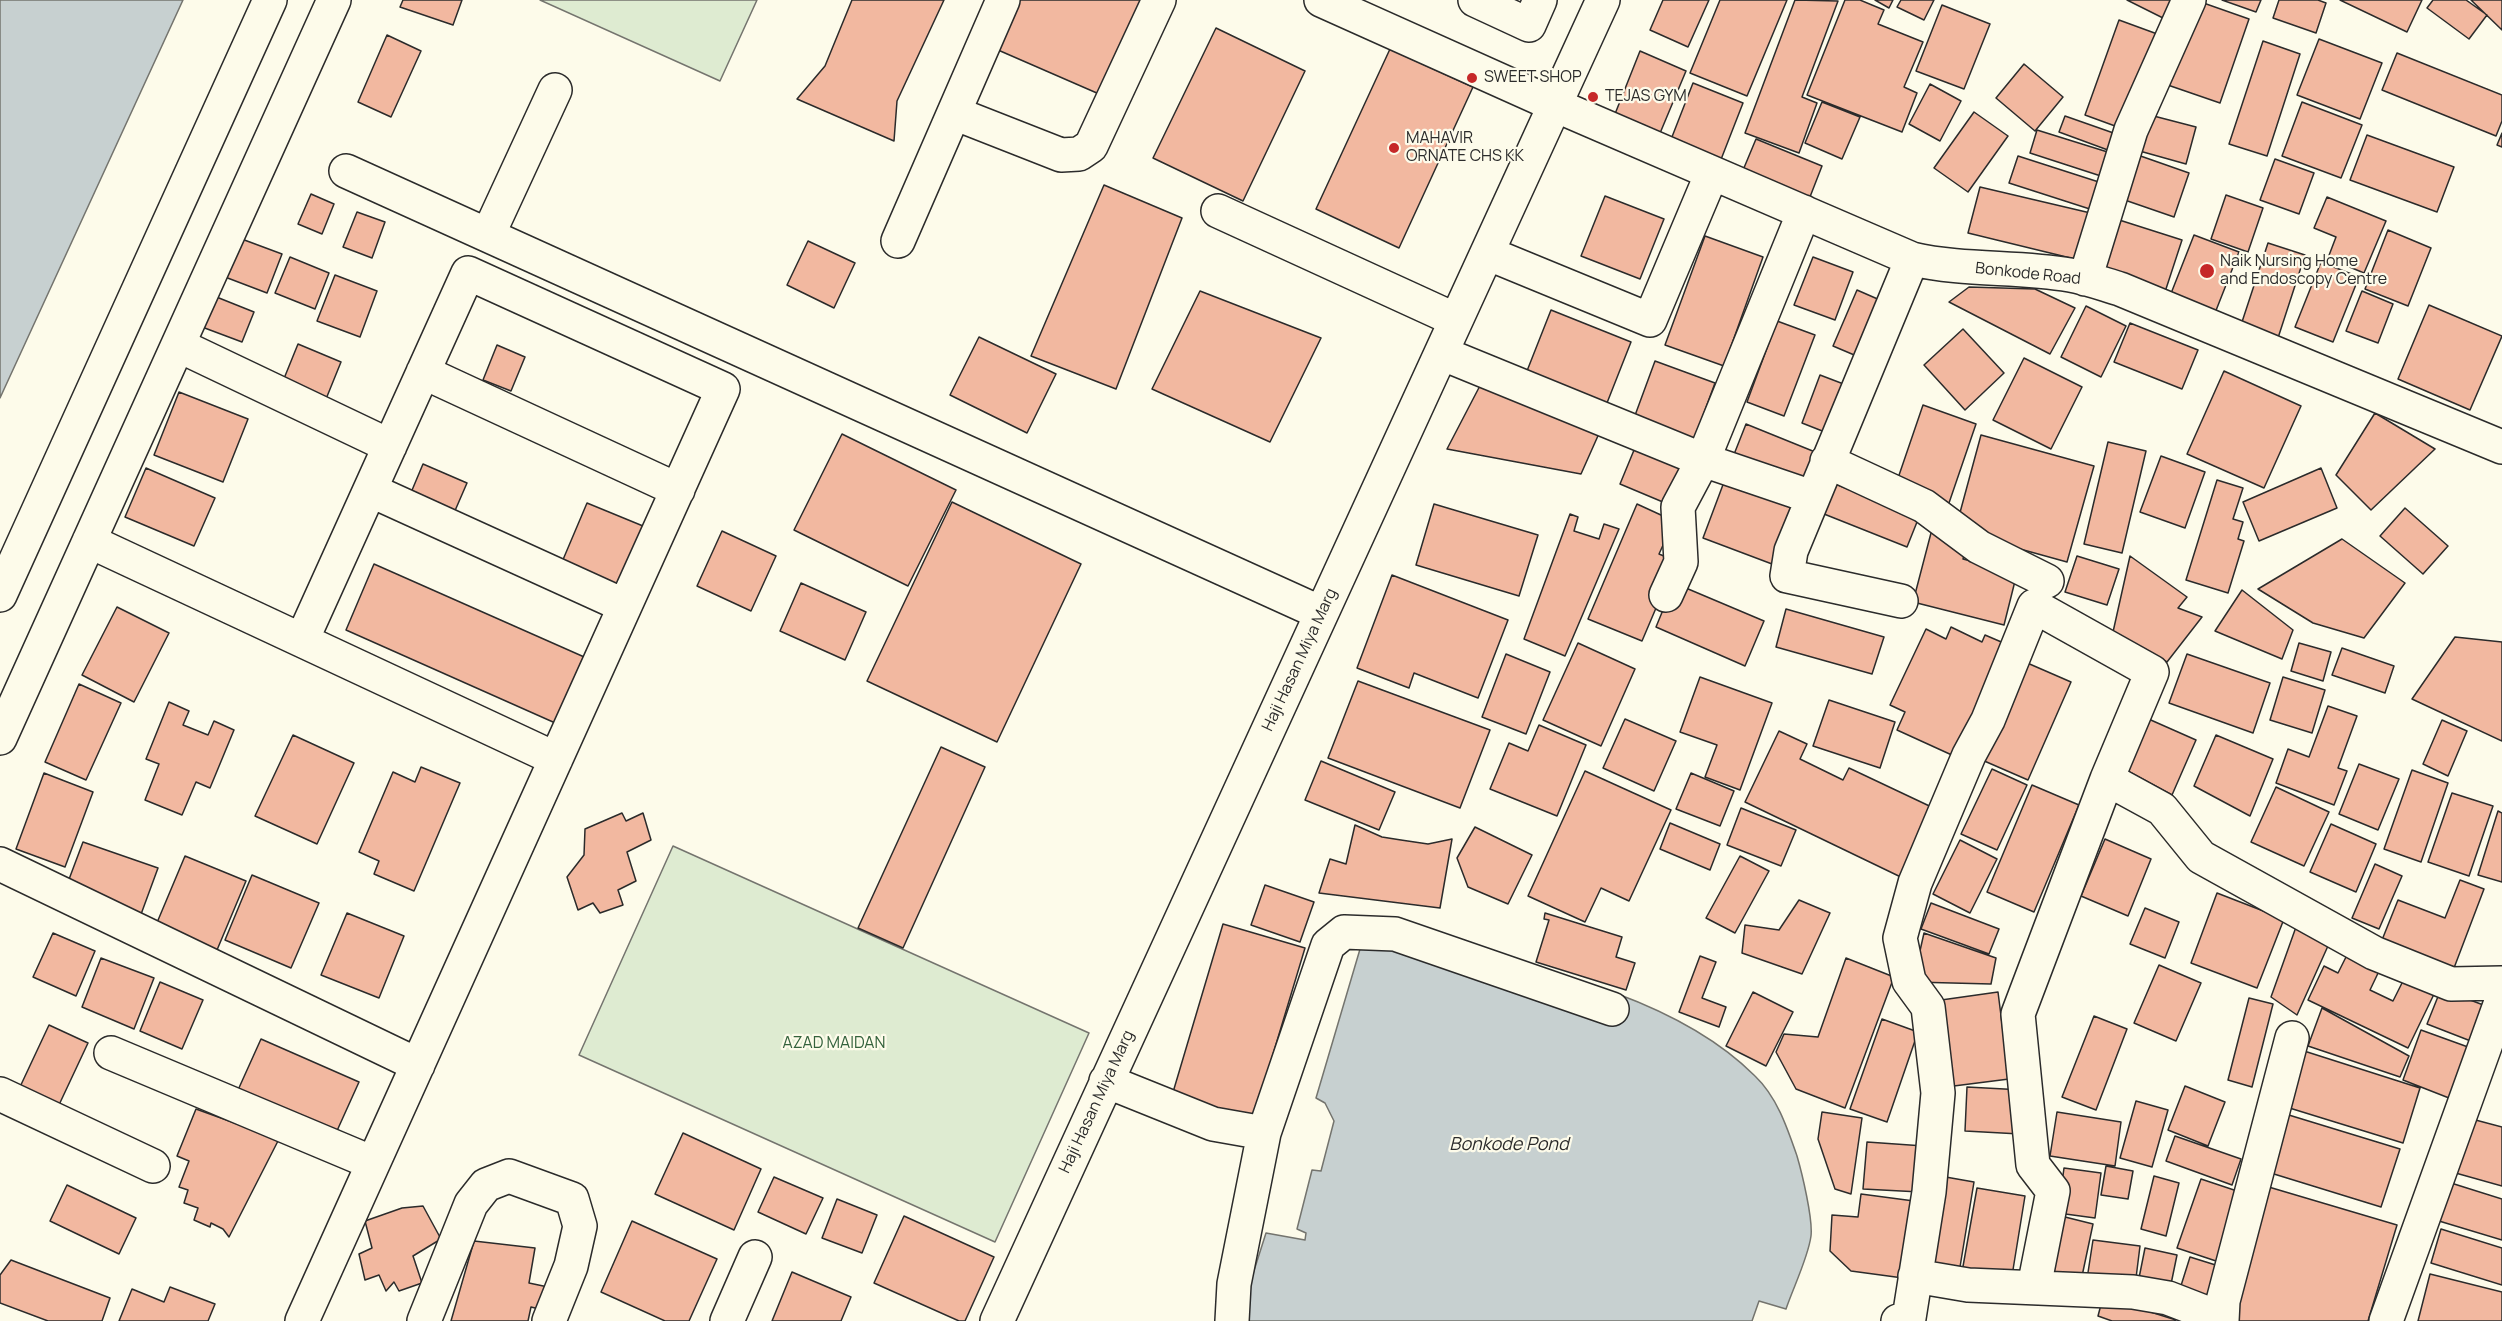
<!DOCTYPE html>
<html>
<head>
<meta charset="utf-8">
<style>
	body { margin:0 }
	canvas { display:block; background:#fdfbea }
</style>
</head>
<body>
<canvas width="2502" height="1321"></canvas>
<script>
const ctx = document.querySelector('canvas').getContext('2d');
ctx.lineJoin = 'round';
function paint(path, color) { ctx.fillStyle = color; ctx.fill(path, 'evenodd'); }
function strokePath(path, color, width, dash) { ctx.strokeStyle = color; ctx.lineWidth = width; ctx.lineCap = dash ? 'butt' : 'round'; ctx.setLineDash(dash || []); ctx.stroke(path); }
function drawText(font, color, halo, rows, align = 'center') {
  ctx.font = font + ' Manrope,sans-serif'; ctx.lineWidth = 4.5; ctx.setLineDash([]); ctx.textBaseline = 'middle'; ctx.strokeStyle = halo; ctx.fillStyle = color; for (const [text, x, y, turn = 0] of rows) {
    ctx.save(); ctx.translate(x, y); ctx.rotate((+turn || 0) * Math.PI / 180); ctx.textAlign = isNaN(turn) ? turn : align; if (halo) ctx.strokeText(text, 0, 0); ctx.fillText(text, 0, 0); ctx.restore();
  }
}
const green = new Path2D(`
	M540 0H757L720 81Z
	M673 846 1089 1033 995 1242 579 1055Z`);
paint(green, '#deebd1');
strokePath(green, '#74746e', 1.5);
const water = new Path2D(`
	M0 0H183L0 398Z
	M1395 934C1512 964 1666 987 1755 1076 1777 1097 1787 1127 1797 1156 1802 1173 1813 1219 1811 1236 1808 1258 1793 1288 1786 1309L1759 1301 1752 1321H1248L1251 1280 1266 1233 1305 1240 1306 1233 1297 1229 1312 1170 1321 1171 1334 1121 1325 1103 1316 1098 1363 939Z`);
paint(water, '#c7d0d0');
strokePath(water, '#74746e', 1.5);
const building = new Path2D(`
	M403 0H462L453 25 400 7Z
	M852 0H944L897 101 894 141 797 99 825 66Z
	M1020 0H1148L1106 97 998 50Z
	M1663 0H1709L1688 47 1650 30Z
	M1720 0H1787L1747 96 1690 73Z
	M1795 0 1838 1 1802 97 1817 103 1799 153 1745 133Z
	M1845 0H1860L1884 10 1878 24 1923 42 1904 87 1917 93 1902 132 1807 95Z
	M1875 0H1893L1889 8Z
	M1901 0H1934L1924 20 1897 7Z
	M2127 0H2182L2171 22Z
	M2195 0 2249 19 2220 103 2159 82Z
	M2222 0H2261L2256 12Z
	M2279 0H2318L2326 3 2316 33 2273 18Z
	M2340 0H2422L2407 32Z
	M2433 0H2466L2487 15 2469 39 2427 8Z
	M2471 0H2502V30Z
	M1942 5 1990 24 1964 89 1916 71Z
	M2119 20 2160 35 2126 130 2085 115Z
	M1216 28 1305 71 1243 201 1153 158Z
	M387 35 421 51 391 117 358 102Z
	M2319 39 2382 63 2360 119 2297 95Z
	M2263 41 2300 54 2267 156 2229 144Z
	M1390 49 1473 87 1399 248 1316 209Z
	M1640 51 1686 71 1658 138 1613 119Z
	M2397 53 2502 95V121L2496 136 2382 90Z
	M2024 64 2063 97 2035 131 1996 98Z
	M1693 83 1743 103 1720 162 1670 142Z
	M1930 84 1961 101 1940 141 1909 124Z
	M1822 102 1860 117 1842 159 1805 143Z
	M2302 102 2362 125 2341 178 2282 156Z
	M1974 112 2008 136 1968 192 1934 168Z
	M2146 114 2196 127 2186 164 2136 150Z
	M2065 116 2122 136 2116 153 2059 132Z
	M2037 130 2114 154 2107 178 2030 153Z
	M2502 133V147L2497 145Z
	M2367 135 2454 167 2437 212 2350 180Z
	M1756 139 1822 166 1808 202 1741 175Z
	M2132 153 2189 173 2174 217 2116 197Z
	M2018 156 2105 184 2096 211 2009 183Z
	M2275 159 2314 173 2299 214 2260 200Z
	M1104 185 1182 218 1116 389 1031 356Z
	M1980 187 2099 215 2087 262 1968 233Z
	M311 194 334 204 322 234 298 224Z
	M2226 195 2263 208 2248 252 2211 239Z
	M1605 196 1664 219 1640 279 1581 256Z
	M2327 197 2386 221 2364 273 2328 258 2336 237 2314 228Z
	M357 212 385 222 372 258 343 247Z
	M2113 218 2182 240 2164 295 2095 273Z
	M2388 230 2431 248 2408 306 2365 289Z
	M2194 235 2239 252 2215 313 2170 296Z
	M1705 236 1763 257 1724 366 1665 345Z
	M239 238 282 254 267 293 225 277Z
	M808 241 855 263 834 308 787 285Z
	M2268 243 2305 255 2277 341 2240 328Z
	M290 257 329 273 315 309 275 293Z
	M1813 257 1853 272 1835 320 1794 305Z
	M2321 262 2359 277 2333 342 2295 327Z
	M335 275 377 291 360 337 317 321Z
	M1969 287 2035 289 2075 308 2050 354 1949 302Z
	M1857 290 1889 304 1866 360 1833 346Z
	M1200 291 1321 338 1270 442 1152 389Z
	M2362 291 2393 304 2378 343 2346 331Z
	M214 296 254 312 242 342 202 327Z
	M2429 305 2502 336 2470 410 2398 379Z
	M2086 306 2126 326 2101 377 2061 357Z
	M1551 310 1631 342 1605 408 1525 376Z
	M1777 321 1815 335 1784 416 1747 402Z
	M2130 323 2198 350 2182 389 2114 362Z
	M1963 329 2004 373 1965 410 1924 365Z
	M979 337 1056 374 1027 433 950 395Z
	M298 344 341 362 326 399 283 381Z
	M497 345 525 357 511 391 483 380Z
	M2024 358 2082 387 2051 449 1993 420Z
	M1655 361 1715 383 1690 451 1630 429Z
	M2224 371 2301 406 2264 488 2187 454Z
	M1820 375 1854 388 1835 436 1802 423Z
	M1484 378 1601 429 1581 474 1447 449Z
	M179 392 248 419 223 482 154 455Z
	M1923 405 1976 424 1949 503 1896 484Z
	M2375 413 2435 449 2371 510 2336 475Z
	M1746 424 1825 456 1810 493 1731 462Z
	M842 434 956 490 908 586 794 530Z
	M1981 435 2094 466 2067 562 1955 531Z
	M1639 438 1689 459 1670 505 1620 484Z
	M2108 442 2146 451 2122 553 2084 544Z
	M2161 456 2205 472 2185 528 2140 512Z
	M423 464 467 483 454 513 410 495Z
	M146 468 215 498 194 546 125 517Z
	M2321 468 2337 508 2259 541 2243 502Z
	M2217 480 2243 488 2233 519 2243 522 2238 539 2244 541 2228 593 2186 580Z
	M1724 482 1801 510 1780 567 1703 538Z
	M1830 482 1919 517 1907 547 1819 512Z
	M952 502 1081 564 997 742 867 681Z
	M587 503 643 526 617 586 562 562Z
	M1434 504 1538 535 1519 596 1416 565Z
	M1637 504 1674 521 1659 554 1676 561 1642 641 1588 619Z
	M2405 508 2448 546 2423 574 2380 536Z
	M1570 514 1578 517 1574 531 1599 539 1604 524 1619 529 1565 656 1524 639Z
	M722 531 776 556 751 611 697 586Z
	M1931 533 1968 542 1963 559 2017 573 2004 625 1913 602Z
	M2342 539 2405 583 2364 638 2313 623 2258 589Z
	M2077 556 2119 569 2107 605 2065 592Z
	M2130 556 2187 597 2178 608 2202 617 2167 662 2113 632Z
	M374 564 591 660 562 726 346 630Z
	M1392 575 1508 620 1478 698 1414 673 1409 688 1357 668Z
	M801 583 866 612 845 660 780 631Z
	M1674 583 1764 621 1745 666 1656 627Z
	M2242 590 2293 630 2282 659 2215 631Z
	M117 607 169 633 134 702 82 675Z
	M1786 609 1884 637 1872 674 1776 647Z
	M1951 627 1982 642 1985 635 2006 644 1954 756 1897 730 1905 712 1890 705 1926 629 1946 639Z
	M2455 637 2502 642V741L2412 699Z
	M1578 643 1635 669 1601 746 1543 720Z
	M2299 643 2331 652 2323 681 2291 671Z
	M2342 648 2394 666 2385 693 2332 675Z
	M1506 654 1550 672 1526 734 1482 717Z
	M2187 654 2270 683 2253 733 2169 703Z
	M2025 662 2071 682 2028 780 1982 760Z
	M1700 677 1772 703 1740 790 1705 777 1717 745 1680 732Z
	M2283 677 2325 690 2312 733 2270 720Z
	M1358 681 1490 730 1460 808 1328 758Z
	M79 684 121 703 86 780 45 762Z
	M1829 700 1895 722 1880 768 1813 746Z
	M169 702 189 711 183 725 208 735 214 721 234 730 210 788 196 782 182 815 145 800 159 764 146 759Z
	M2328 706 2357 716 2338 768 2347 771 2334 805 2276 783 2288 749 2309 757Z
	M2144 717 2196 740 2172 795 2124 769Z
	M1625 719 1676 741 1654 791 1603 768Z
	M2442 720 2467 731 2448 776 2423 764Z
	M1539 725 1586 745 1557 816 1490 789 1509 743 1528 751Z
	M1779 731 1807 744 1800 759 1843 780 1849 768 1940 811 1907 880 1745 802Z
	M293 735 354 763 317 844 255 816Z
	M2216 735 2273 759 2250 816 2194 786Z
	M941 747 985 767 903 948 858 928Z
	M1321 761 1395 792 1379 830 1305 800Z
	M2359 764 2399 779 2378 830 2339 814Z
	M421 767 460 783 414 891 374 874 379 861 359 852 393 772 415 782Z
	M1992 769 2027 785 1997 850 1961 834Z
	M2412 770 2448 783 2421 862 2384 849Z
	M1585 771 1671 810 1629 901 1601 888 1585 922 1528 896Z
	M44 773 93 792 65 867 16 849Z
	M1691 773 1734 791 1720 826 1676 809Z
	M2032 785 2079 805 2034 912 1987 892Z
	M2276 787 2329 812 2304 866 2251 842Z
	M2452 793 2493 806 2469 876 2428 862Z
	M1741 808 1796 830 1781 866 1727 845Z
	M2498 811 2502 813V882L2478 875Z
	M622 813 626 821 643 813 651 840 627 852 636 881 618 890 623 905 600 913 593 903 578 910 567 877 584 855 585 829Z
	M1670 823 1720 844 1710 870 1660 849Z
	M2331 824 2376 844 2356 892 2310 872Z
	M1355 825 1382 837 1401 840 1428 844 1452 839 1440 908 1319 893 1330 859 1346 864Z
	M1475 827 1532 855 1508 904 1468 887 1457 858Z
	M2105 839 2151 859 2128 916 2081 896Z
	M1960 840 1997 859 1970 913 1933 894Z
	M83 842 158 868 140 917 65 890Z
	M185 856 246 881 217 950 156 925Z
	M1740 856 1769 871 1735 933 1706 918Z
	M2375 864 2402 876 2379 929 2352 918Z
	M252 875 319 903 291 968 225 940Z
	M2460 880 2484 889 2454 968 2382 940 2398 900 2445 918Z
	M1265 885 1314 902 1300 942 1251 925Z
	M2217 893 2284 919 2257 988 2191 963Z
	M1799 900 1830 913 1802 974 1742 953 1745 925 1779 930Z
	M1931 903 1999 929 1989 954 1921 929Z
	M2145 908 2179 922 2165 958 2130 944Z
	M347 913 404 936 379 998 321 975Z
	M1545 913 1622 937 1616 957 1635 963 1626 990 1536 962 1549 920 1544 919Z
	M2301 913 2332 937 2297 1015 2271 997Z
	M1223 924 1305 948 1252 1124 1171 1099Z
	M53 933 95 951 76 996 33 977Z
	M1924 933 1996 958 1991 984 1913 982Z
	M2348 953 2380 969 2370 990 2393 1001 2407 973 2437 988 2408 1048 2308 1000 2324 966 2338 973Z
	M1700 956 1716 962 1702 998 1726 1007 1719 1027 1679 1012Z
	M101 958 154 978 134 1029 82 1007Z
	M1846 958 1894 977 1845 1108 1796 1089 1776 1052 1784 1034 1818 1037Z
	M2159 965 2201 983 2176 1041 2134 1023Z
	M160 982 203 1000 182 1049 140 1031Z
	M2441 989 2494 1009 2481 1045 2427 1024Z
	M1753 992 1793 1012 1766 1066 1726 1046Z
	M1998 992 2009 1079 1938 1088 1927 1002Z
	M2249 998 2273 1004 2252 1087 2228 1080Z
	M2322 1008 2409 1056 2400 1077 2308 1046Z
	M2094 1016 2127 1029 2096 1110 2062 1097Z
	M1882 1019 1918 1032 1887 1122 1850 1109Z
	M49 1025 88 1043 58 1107 19 1089Z
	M2421 1030 2468 1047 2449 1098 2403 1080Z
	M261 1039 359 1082 336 1133 238 1090Z
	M2301 1050 2420 1088 2403 1143 2283 1106Z
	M2185 1086 2225 1102 2208 1146 2168 1130Z
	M1967 1087 2023 1090 2020 1134 1965 1131Z
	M2136 1101 2168 1110 2152 1167 2120 1158Z
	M196 1109 279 1139 229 1237 223 1229 211 1223 210 1227 194 1220 198 1208 184 1203 188 1190 179 1187 189 1161 177 1156Z
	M1822 1112 1862 1118 1851 1194 1835 1189 1818 1139Z
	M2057 1112 2121 1122 2115 1166 2050 1156Z
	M2279 1112 2400 1149 2381 1207 2261 1170Z
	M2468 1118 2502 1127V1186L2452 1172Z
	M683 1133 761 1169 734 1230 655 1194Z
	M2175 1136 2241 1159 2232 1185 2166 1161Z
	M1867 1142 1924 1146 1920 1192 1863 1189Z
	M2106 1166 2133 1171 2128 1199 2101 1195Z
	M2064 1168 2101 1173 2095 1218 2058 1213Z
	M1940 1176 1974 1182 1959 1273 1925 1267Z
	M2154 1176 2179 1183 2166 1236 2141 1229Z
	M774 1177 823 1198 806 1234 758 1212Z
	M2201 1179 2243 1193 2219 1262 2177 1248Z
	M2451 1183 2502 1199V1240L2439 1221Z
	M67 1185 136 1218 119 1254 50 1221Z
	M2262 1185 2397 1225 2368 1321H2227Z
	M1977 1188 2025 1196 2011 1282 1962 1272Z
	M1861 1194 1914 1201 1903 1278 1851 1271 1830 1251 1832 1215 1858 1217Z
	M837 1199 877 1215 862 1253 822 1238Z
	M423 1206 441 1239 413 1256 422 1283 399 1291 394 1282 386 1291 379 1275 365 1280 359 1254 372 1248 365 1221 402 1208Z
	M2057 1215 2093 1224 2081 1281 2042 1278Z
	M904 1216 994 1257 965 1321H959L874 1283Z
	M632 1221 717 1259 689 1321H665L601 1292Z
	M2441 1229 2502 1248V1285L2431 1263Z
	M2093 1240 2140 1246 2135 1286 2087 1279Z
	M474 1241 535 1248 529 1283 548 1287 543 1310 531 1307 528 1321H451Z
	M2145 1248 2177 1255 2170 1289 2138 1283Z
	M2190 1257 2222 1267 2212 1301 2179 1292Z
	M11 1260 110 1298 102 1321H48L0 1303V1275Z
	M792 1272 851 1297 841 1321H772Z
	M2430 1274 2502 1292V1321H2418Z
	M170 1287 215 1304 208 1321H119L132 1289 164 1302Z
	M2103 1297 2176 1320 2175 1321H2112L2098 1316Z`);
paint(building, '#f2b8a0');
strokePath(building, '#2b2b2b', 1.5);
const minor = new Path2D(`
	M1321 0 1555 105 1912 259C1964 271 2017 266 2070 275 2087 278 2103 284 2120 289L2502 447
	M1475 0 1529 25 1540 0
	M954 113 1061 155 1079 154 1091 146 1159 0
	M346 171 1321 613
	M1218 211 1456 320
	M488 235 555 90
	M898 241 1003 0
	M1487 253 1650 320 1712 173
	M2085 279 2131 130 2189 0
	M178 345 390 446
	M1441 353 1703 460 1812 497
	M423 372 678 490
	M1827 461 1924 506 1979 547 2047 581
	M370 490 625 606
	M89 541 556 759
	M0 595 270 0
	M1666 595 1681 562 1678 507 1703 460 1804 212
	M1901 601 1787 576 1791 551 1912 259
	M0 738 334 0
	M0 864 418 1065
	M111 1053 373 1163
	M1106 1081 1213 1124 1264 1133
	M0 1094 153 1166
	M1915 1276 1968 1285 2133 1292 2168 1298 2222 1319
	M2034 1287 2053 1191 2033 1165 2018 1014 2107 779
	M302 1321 723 389 468 273 302 640
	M424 1321 471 1204 486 1185 509 1176 572 1199 580 1226 571 1266 549 1321
	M727 1321 755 1257
	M997 1321 1603 0
	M1232 1321 1234 1284 1264 1133 1328 945 1344 932 1395 934 1612 1009
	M1898 1321 1909 1318 1929 1192 1938 1093 1928 1007 1909 981 1900 938 1915 883 1969 755 1988 720 2034 606 2152 672 2107 779 2162 809 2201 857 2374 953 2451 984 2502 983
	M2222 1321 2223 1301 2292 1038
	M2386 1321 2502 999`);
strokePath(minor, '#2b2b2b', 36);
strokePath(minor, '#fdfbea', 33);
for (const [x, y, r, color] of [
	[1472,78,6,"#c62828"],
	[1593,97,6,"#c62828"],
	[1394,148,6,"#c62828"],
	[2207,271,8,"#c62828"]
]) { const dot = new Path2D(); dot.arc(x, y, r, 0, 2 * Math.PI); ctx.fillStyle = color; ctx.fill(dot); strokePath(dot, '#fdfbea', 2); }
drawText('16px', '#2b2b2b', '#fdfbea', [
	["SWEET SHOP",1484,78],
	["TEJAS GYM",1605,97],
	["MAHAVIR",1406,139],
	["ORNATE CHS KK",1406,157],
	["Naik Nursing Home",2220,262],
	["and Endoscopy Centre",2220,280]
], 'left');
drawText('16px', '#2b2b2b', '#fdfbea', [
	["Bonkode Road",2028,274,6],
	["Haji Hasan Miya Marg",1300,660,-65],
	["Haji Hasan Miya Marg",1097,1102,-65]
]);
drawText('16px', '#34623c', '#fdfbea', [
	["AZAD MAIDAN",834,1044]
]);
drawText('italic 18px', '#2b2b2b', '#fdfbea', [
	["Bonkode Pond",1509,1145]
]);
</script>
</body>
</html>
